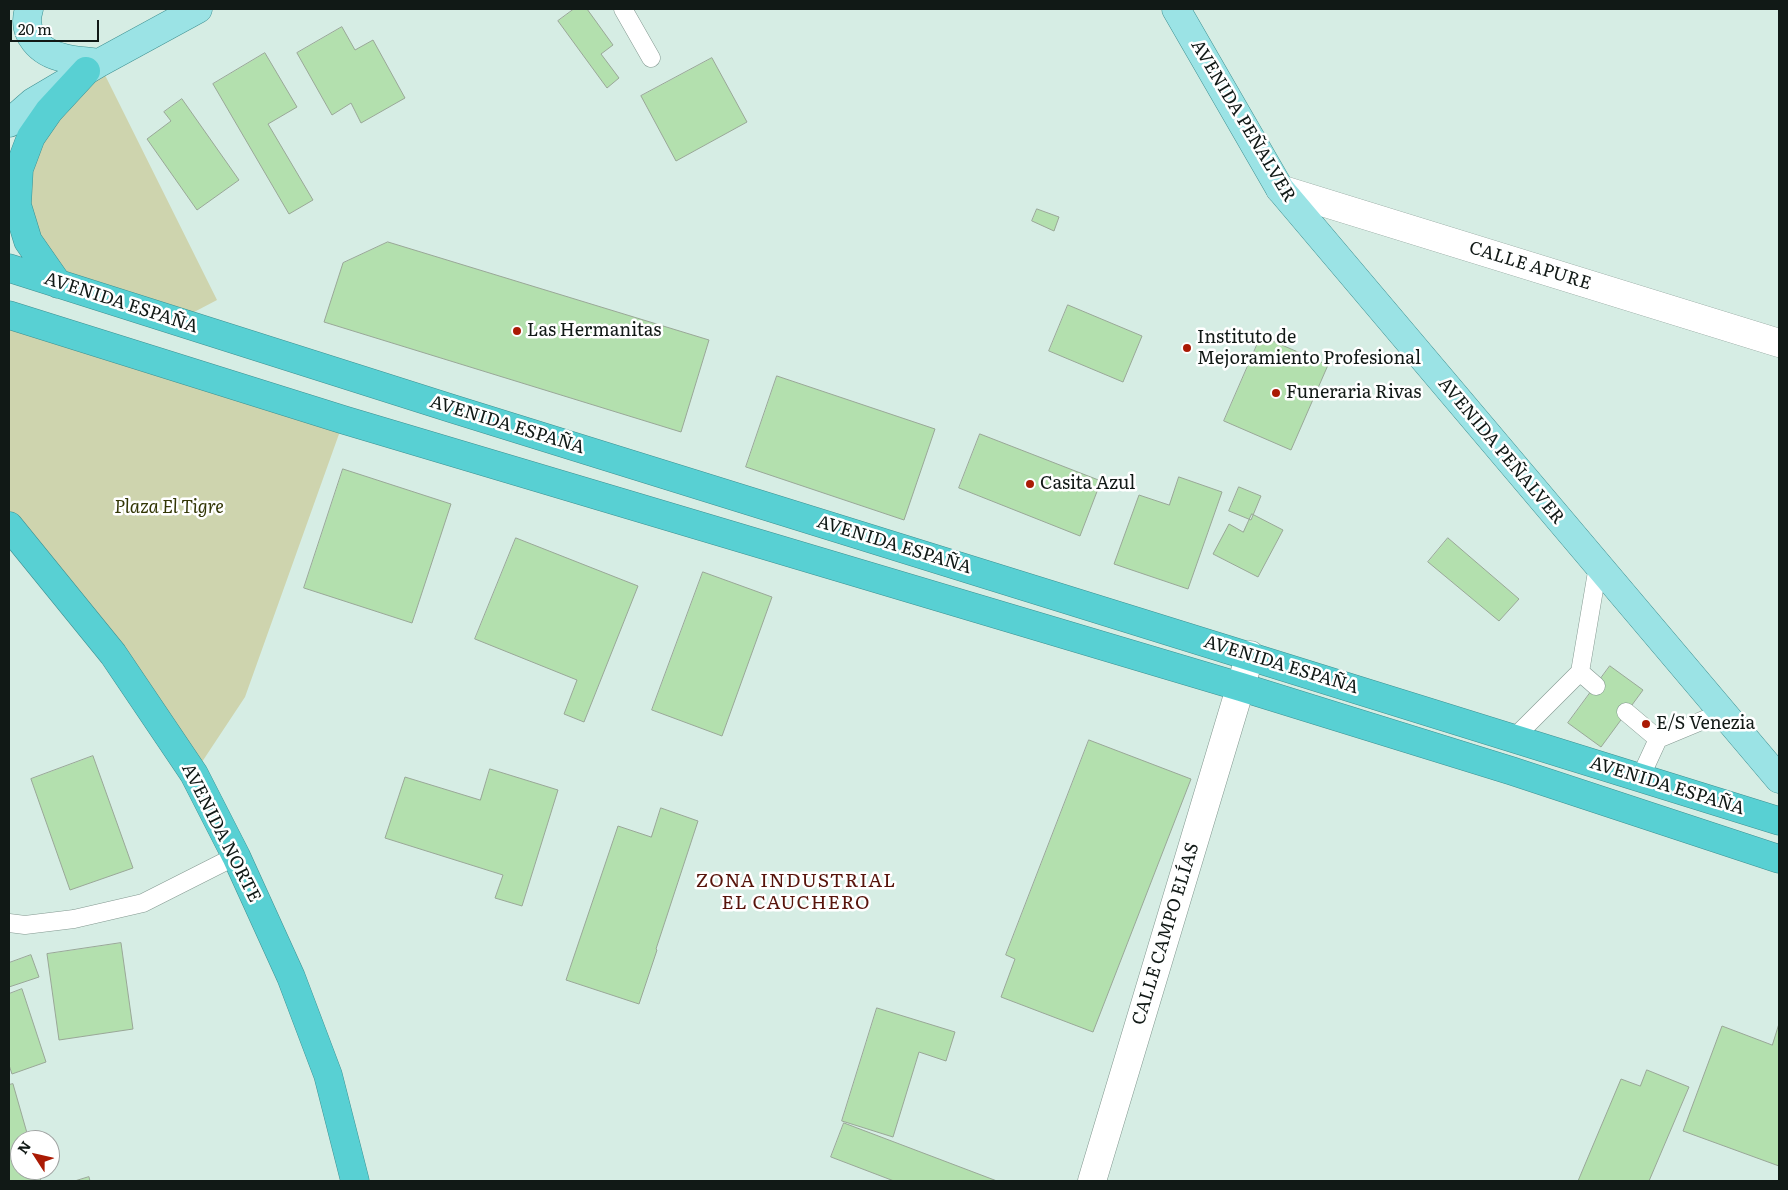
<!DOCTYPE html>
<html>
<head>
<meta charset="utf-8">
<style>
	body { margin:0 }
	#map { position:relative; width:1788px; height:1190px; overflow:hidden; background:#d6ede4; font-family:Literata,serif }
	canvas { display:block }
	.frame { position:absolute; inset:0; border:10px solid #111916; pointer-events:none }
	.north { position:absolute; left:10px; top:1130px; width:50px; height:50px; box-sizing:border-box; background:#fff; border:1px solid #a0a3a2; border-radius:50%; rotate:305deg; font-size:14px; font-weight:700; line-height:20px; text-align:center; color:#111916 }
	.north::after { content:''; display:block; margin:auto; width:18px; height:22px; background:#aa1a04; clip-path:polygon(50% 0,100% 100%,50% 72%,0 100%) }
	.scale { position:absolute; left:10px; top:20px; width:89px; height:22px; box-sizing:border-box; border:2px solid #111916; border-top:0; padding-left:6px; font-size:15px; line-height:18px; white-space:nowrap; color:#111916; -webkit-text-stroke:4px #fff; paint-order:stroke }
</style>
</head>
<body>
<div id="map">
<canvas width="1788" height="1190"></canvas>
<div class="frame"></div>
<div class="north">N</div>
<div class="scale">20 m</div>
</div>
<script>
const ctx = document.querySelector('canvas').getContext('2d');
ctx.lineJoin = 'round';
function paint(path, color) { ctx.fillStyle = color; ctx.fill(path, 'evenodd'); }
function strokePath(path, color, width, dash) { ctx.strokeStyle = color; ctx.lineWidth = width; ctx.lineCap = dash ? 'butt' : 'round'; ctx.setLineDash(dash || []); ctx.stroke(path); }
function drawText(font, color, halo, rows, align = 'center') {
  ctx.font = font + ' Literata,serif'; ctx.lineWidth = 5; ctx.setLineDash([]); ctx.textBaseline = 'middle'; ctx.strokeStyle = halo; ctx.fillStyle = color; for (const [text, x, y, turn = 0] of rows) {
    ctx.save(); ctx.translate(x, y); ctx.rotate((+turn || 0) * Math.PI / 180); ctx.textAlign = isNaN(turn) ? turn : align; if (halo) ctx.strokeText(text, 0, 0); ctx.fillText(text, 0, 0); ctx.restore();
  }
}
paint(new Path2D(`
	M99 63 217 300 177 321 58 284 28 241 19 169Z
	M9 315 344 420 245 697 194 774 9 526Z`), '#ced4ae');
const building = new Path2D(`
	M574 9H587L613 45 601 54 619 78 607 88 558 21Z
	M342 27 355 50 373 40 405 98 361 123 351 103 332 115 297 53Z
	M265 53 297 107 268 124 313 200 289 214 213 84Z
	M712 58 747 122 676 161 641 96Z
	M182 99 239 180 197 210 147 139 171 121 164 112Z
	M1037 209 1059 217 1054 231 1032 221Z
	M388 242 709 340 681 432 324 322 343 263Z
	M1068 305 1142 336 1123 382 1049 351Z
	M1261 336 1328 365 1291 450 1224 421Z
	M777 376 935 429 904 520 746 467Z
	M980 434 1101 481 1080 536 959 488Z
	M343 469 451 504 412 623 304 588Z
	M1179 477 1222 492 1188 589 1114 564 1139 495 1169 505Z
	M1239 487 1261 496 1251 520 1229 511Z
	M1252 514 1283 530 1258 577 1213 554 1229 524 1243 532Z
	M516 538 638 586 584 722 564 714 577 680 475 639Z
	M1448 538 1519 599 1499 621 1428 562Z
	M703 572 772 597 722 736 652 710Z
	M1610 666 1643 690 1601 747 1568 723Z
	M1089 740 1191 779 1093 1032 1001 997 1015 959 1006 955Z
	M93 756 133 868 70 890 31 779Z
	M490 769 558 790 522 906 495 898 503 875 385 838 405 777 480 800Z
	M661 808 698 821 656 949 657 950 639 1004 566 980 618 826 651 837Z
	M121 943 133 1029 59 1040 47 954Z
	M31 955 39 977 9 987V963Z
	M22 989 46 1062 12 1074 9 1065V994Z
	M877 1008 955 1032 946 1061 919 1052 893 1137 842 1121Z
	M1779 1024V1166L1683 1131 1722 1026 1772 1045Z
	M1647 1070 1689 1087 1649 1181H1578L1621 1079 1640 1086Z
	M13 1084 29 1140H20V1170H38L41 1181H9V1085Z
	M844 1123 997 1181H894L831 1157Z
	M89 1177 90 1181H75Z`);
paint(building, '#b3e0ae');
strokePath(building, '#99a797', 1);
const lane = new Path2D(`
	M623 9 651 58
	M1596 686 1580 672 1598 566
	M1626 712 1658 739 1723 712
	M1514 738 1580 672
	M1640 778 1658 739
	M9 923 25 925 74 919 143 903 236 856`);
const street = new Path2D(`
	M1280 189 1779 343
	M1092 1181 1250 655`);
const primary = new Path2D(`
	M29 9C21 34 40 53 64 58 75 61 87 61 99 63
	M1176 9 1280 189 1779 779
	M9 123 33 102 99 63 198 9`);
const highway = new Path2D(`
	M9 268 450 408 1779 821
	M58 284 28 241 17 205 19 169 31 137 49 111 86 71
	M9 315 344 420 1241 687 1512 771 1779 859
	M9 526 113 654 194 774 236 856 291 977 328 1075 355 1181`);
strokePath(lane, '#839890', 19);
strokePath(street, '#839890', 29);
strokePath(primary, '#3f9091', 29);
strokePath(highway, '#3f9091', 29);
strokePath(lane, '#fff', 18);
strokePath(street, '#fff', 28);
strokePath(primary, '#9be3e5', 28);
strokePath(highway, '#58d0d3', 28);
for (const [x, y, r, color] of [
	[517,331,5,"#aa1a04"],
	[1187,348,5,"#aa1a04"],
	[1276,393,5,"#aa1a04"],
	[1030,484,5,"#aa1a04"],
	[1646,724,5,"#aa1a04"]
]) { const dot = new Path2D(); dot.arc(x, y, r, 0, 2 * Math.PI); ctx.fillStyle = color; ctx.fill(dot); strokePath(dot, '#fff', 2); }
drawText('18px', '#111916', '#fff', [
	["AVENIDA PEÑALVER",1243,121,59],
	["CALLE APURE",1530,266,17],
	["AVENIDA ESPAÑA",121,303,18],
	["AVENIDA ESPAÑA",507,425,17],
	["AVENIDA PEÑALVER",1501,451,50],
	["AVENIDA ESPAÑA",894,545,17],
	["AVENIDA ESPAÑA",1281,665,17],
	["AVENIDA ESPAÑA",1667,786,17],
	["AVENIDA NORTE",221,833,63],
	["CALLE CAMPO ELÍAS",1166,934,-73]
]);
drawText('18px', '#111916', '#fff', [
	["Las Hermanitas",527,331],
	["Instituto de",1197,338],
	["Mejoramiento Profesional",1197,359],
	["Funeraria Rivas",1286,393],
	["Casita Azul",1040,484],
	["E/S Venezia",1656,724]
], 'left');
drawText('italic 18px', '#323605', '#fff', [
	["Plaza El Tigre",169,508]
]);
ctx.letterSpacing = '1px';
drawText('19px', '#57140b', '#fff', [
	["ZONA INDUSTRIAL",796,881],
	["EL CAUCHERO",796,903]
]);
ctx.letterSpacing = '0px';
</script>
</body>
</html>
